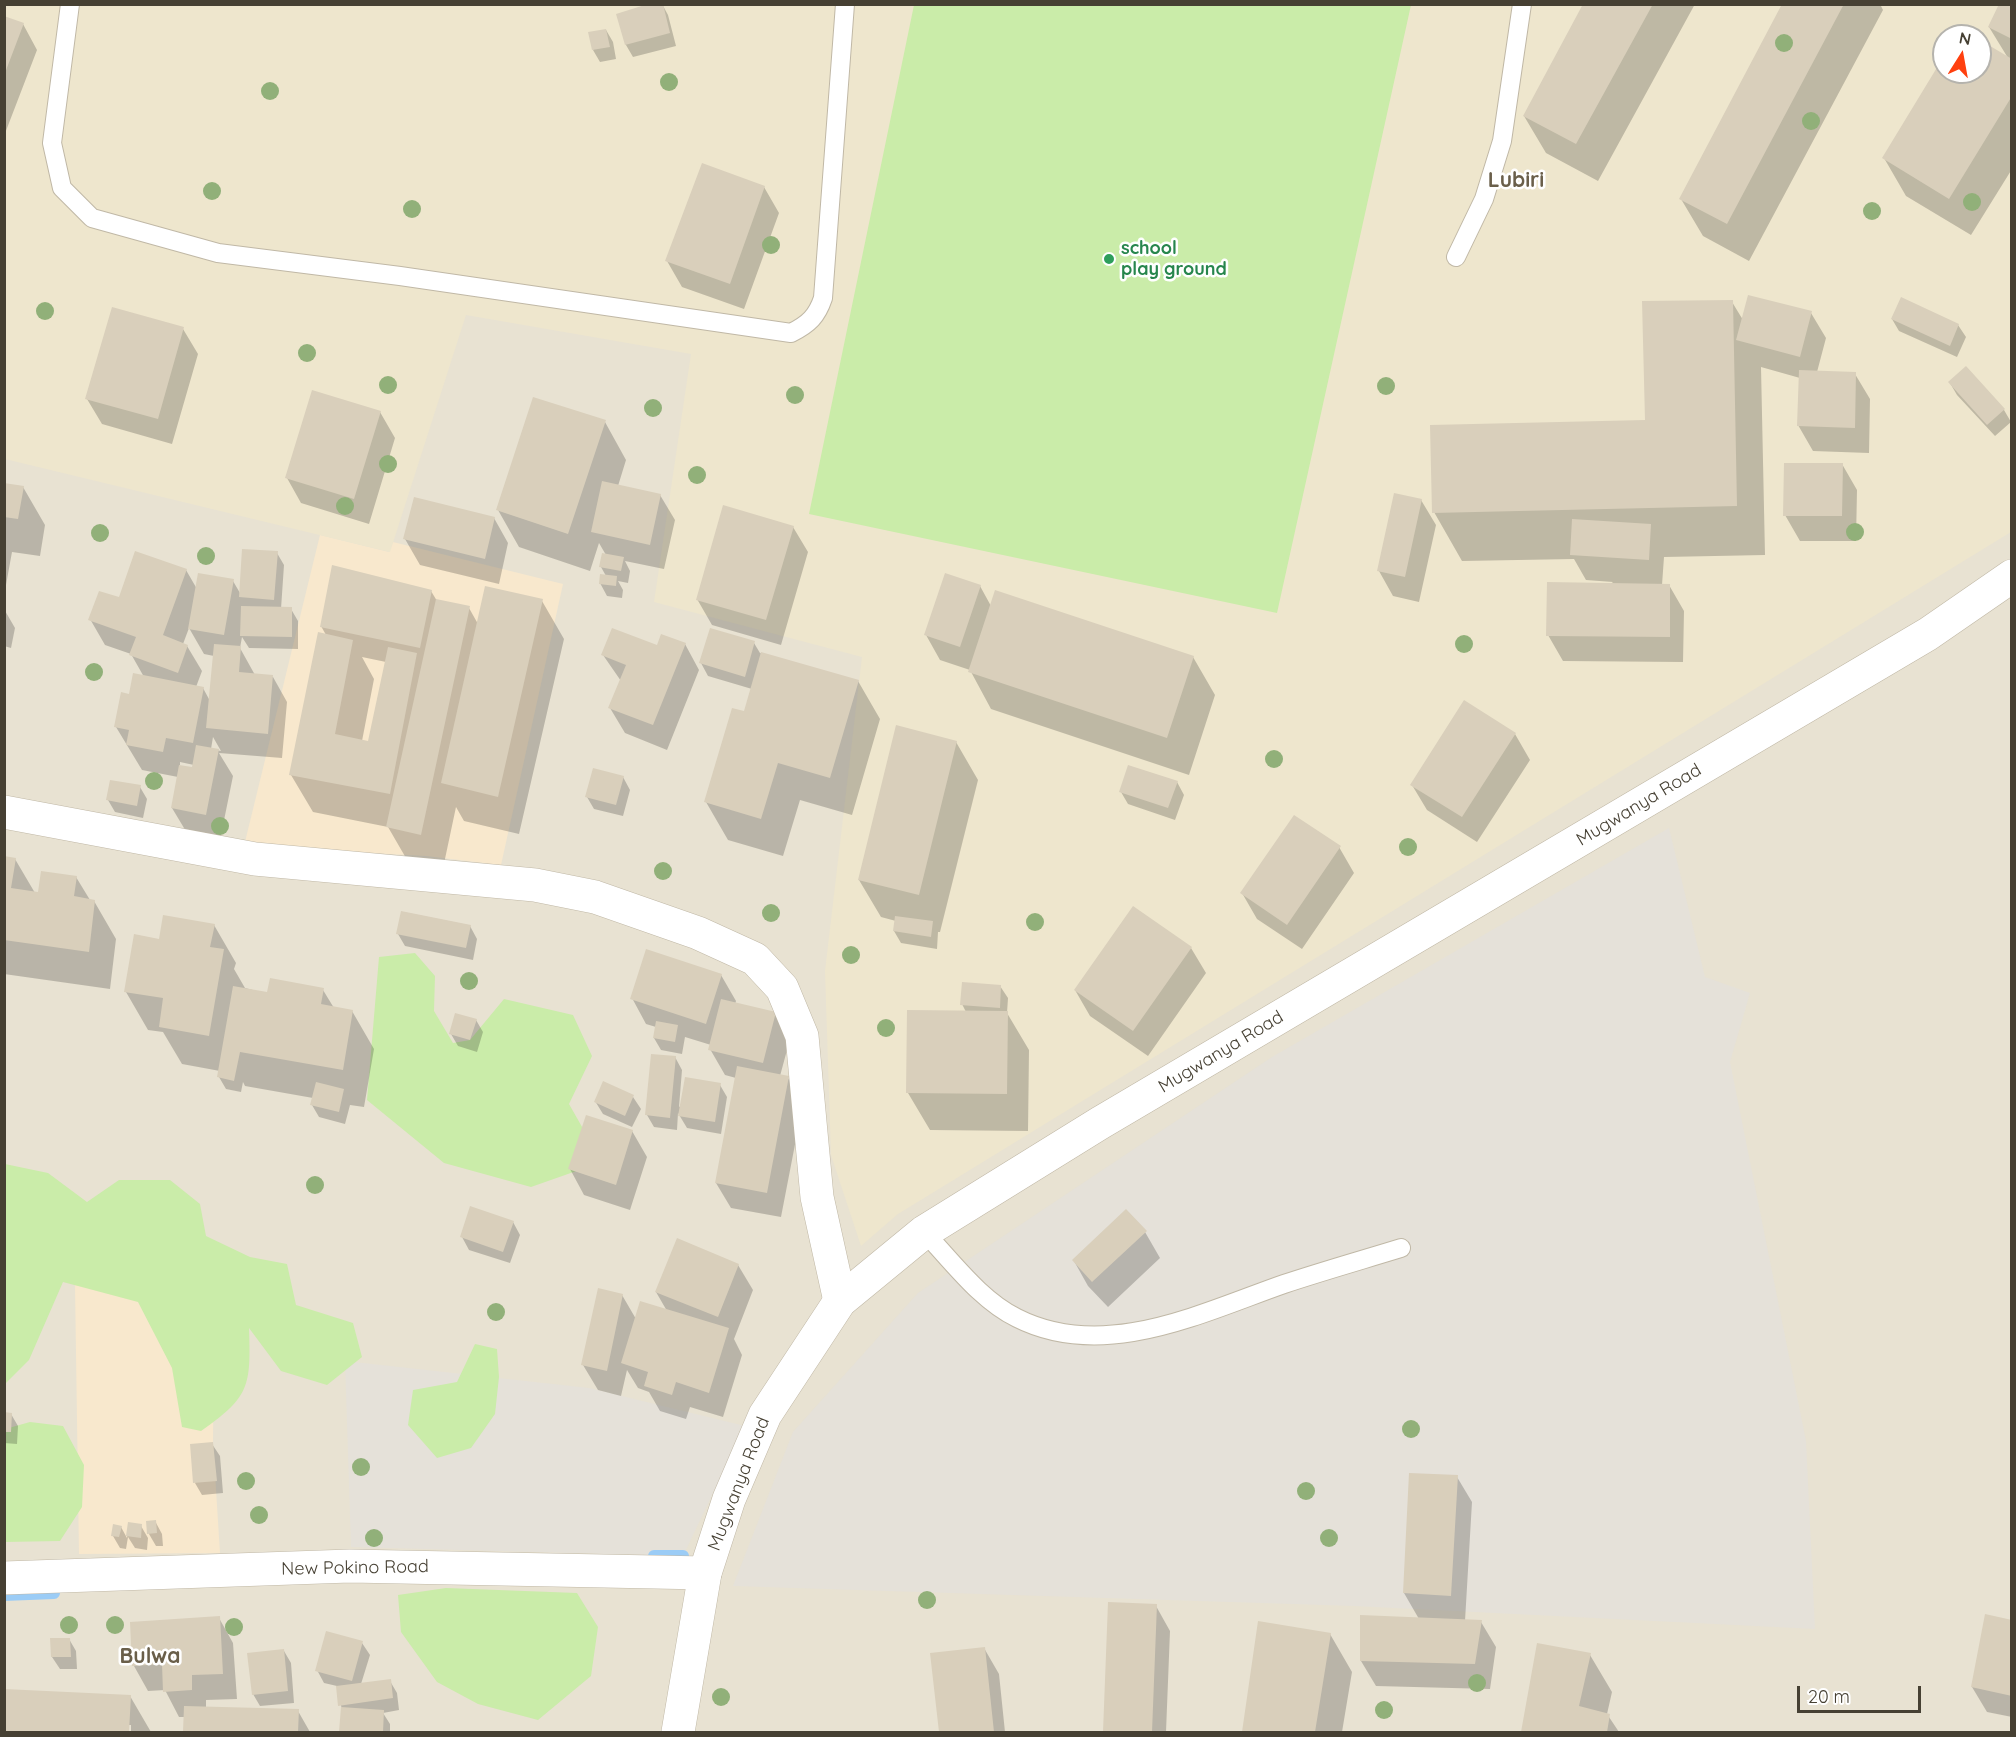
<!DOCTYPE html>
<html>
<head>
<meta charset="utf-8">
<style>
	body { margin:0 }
	#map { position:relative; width:2016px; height:1737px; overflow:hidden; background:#f4f0e4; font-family:Quicksand,sans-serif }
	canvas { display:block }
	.frame { position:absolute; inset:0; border:6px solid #464033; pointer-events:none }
	.north { position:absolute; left:1932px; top:24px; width:60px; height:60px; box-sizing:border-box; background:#fff; border:2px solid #b5b3ad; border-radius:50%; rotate:11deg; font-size:16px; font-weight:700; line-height:24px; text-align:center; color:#464033 }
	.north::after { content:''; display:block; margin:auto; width:21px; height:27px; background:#ff400f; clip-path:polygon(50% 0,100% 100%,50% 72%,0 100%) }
	.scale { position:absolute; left:1797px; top:1686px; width:124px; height:27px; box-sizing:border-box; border:3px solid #464033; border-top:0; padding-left:8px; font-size:18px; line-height:21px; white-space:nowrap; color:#464033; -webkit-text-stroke:4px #fff; paint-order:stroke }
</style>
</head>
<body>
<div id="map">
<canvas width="2016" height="1737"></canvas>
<div class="frame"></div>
<div class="north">N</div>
<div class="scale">20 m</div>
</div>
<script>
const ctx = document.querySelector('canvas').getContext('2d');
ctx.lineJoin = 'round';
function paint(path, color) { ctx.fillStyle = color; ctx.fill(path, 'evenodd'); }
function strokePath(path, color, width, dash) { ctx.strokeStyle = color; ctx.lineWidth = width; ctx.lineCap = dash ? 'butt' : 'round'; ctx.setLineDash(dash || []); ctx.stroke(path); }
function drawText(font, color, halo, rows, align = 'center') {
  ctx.font = font + ' Quicksand,sans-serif'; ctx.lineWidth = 5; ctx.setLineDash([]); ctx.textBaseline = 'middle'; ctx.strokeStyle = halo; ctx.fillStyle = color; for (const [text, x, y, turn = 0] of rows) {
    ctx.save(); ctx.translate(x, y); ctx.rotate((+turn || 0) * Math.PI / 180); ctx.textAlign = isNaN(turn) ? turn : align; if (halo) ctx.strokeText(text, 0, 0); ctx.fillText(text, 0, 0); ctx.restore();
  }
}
paint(new Path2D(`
	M5 5H2011V1732H5ZM1944 36H1980V72H1944Z`), '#e8e2d2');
paint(new Path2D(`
	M320 535 389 552 393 542 563 584 501 865 426 856 244 846Z
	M75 1285 214 1291 213 1442 220 1553 79 1554Z`), '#f8e8cd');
paint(new Path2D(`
	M1669 828 1705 977 1750 993 1730 1062 1806 1441 1815 1629 1354 1606 733 1586 793 1432 918 1293 1272 1057Z
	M345 1361 589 1388 745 1426 683 1556 351 1547Z`), '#e5e1d9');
paint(new Path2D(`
	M5 5H2011V532L898 1214 861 1246 831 1155 825 971 862 657 654 602 691 354 466 315 390 552 5 459ZM1944 36H1980V72H1944Z`), '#eee6cd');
paint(new Path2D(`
	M914 5H1411L1277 613 809 514Z
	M415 953 435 976 434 1011 453 1043 470 1040 504 999 573 1015 592 1056 569 1104 602 1162 531 1187 444 1163 367 1100 379 957Z
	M5 1164 48 1173 87 1202 119 1180H170L200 1204 206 1236 250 1257 287 1264 296 1305 353 1323 362 1357 327 1385 281 1371 249 1328C251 1386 250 1397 201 1431L182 1427 172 1368 138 1302 63 1282 29 1360 5 1384Z
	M475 1344 497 1349 499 1377 495 1414 471 1448 437 1458 408 1425 413 1390 457 1382Z
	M30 1422 63 1426 84 1465 82 1507 60 1541 5 1542V1429Z
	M446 1588 577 1593 598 1627 591 1676 538 1720 478 1704 437 1682 401 1632 398 1595Z`), '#caeca9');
paint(new Path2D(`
	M662 4 668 15 676 46 633 57 626 45 618 15Z
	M1585 4H1695L1598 181 1546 153 1524 116Z
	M1784 4H1880L1883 10 1749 261 1703 236 1681 199Z
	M2012 4V169L1971 235 1906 196 1884 158 1944 59V72H1980V42L2008 58 1989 27Z
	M4 17 23 24 37 50 4 136Z
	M606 30 613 42 616 59 600 62 593 50Z
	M764 187 779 213 744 309 682 287 667 261Z
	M1732 302 1743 320 1811 313 1826 338 1817 372 1855 374 1870 399 1869 453 1813 451 1798 425 1800 378 1761 367 1765 555 1664 557 1662 585H1669L1684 611 1683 662 1563 661 1548 635 1613 582 1586 580 1574 559 1462 561 1434 512 1647 422Z
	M1892 319 1958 325 1966 337 1957 357 1899 331Z
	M183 329 198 354 172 444 102 424 87 399Z
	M1950 383 2004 410 2011 422 1995 436 1957 395Z
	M380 412 395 438 369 524 301 503 287 478Z
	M605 422 626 460 618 486 660 495 675 520 664 569 625 561 630 571 628 583 618 581 623 590 622 598 607 596 600 583 606 576 601 567 606 555 599 543 590 571 519 547 498 510Z
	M1842 464 1857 490 1856 541H1800L1785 515Z
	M4 484 23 487 45 525 40 556 12 552 4 596Z
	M1421 500 1436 525 1419 602 1393 596 1379 571Z
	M494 518 508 543 499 584 420 565 405 539Z
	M793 527 808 552 781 645 712 625 697 599Z
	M277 553 284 565 281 609H291L298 621V649L249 648 242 637 240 648 255 675 273 677 287 702 282 758 219 753 233 776 220 840 187 833 172 808 178 777 142 770 116 727 130 696 144 677 131 654 105 645 90 619 120 599 186 570 197 589 233 581 240 593ZM189 628 204 654 214 656 210 701 203 688 196 687 202 671 187 646 183 644ZM213 737 221 751 211 749ZM180 762 194 765 193 769 180 766Z
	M980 586 991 606 1193 657 1215 695 1189 775 991 709 970 670 940 660 926 635Z
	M431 591 437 601 469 608 478 624 542 601 564 639 519 834 464 821 456 807 442 873 410 865 388 827 313 812 291 775 326 635 321 626ZM362 657 386 662 370 743 362 741 374 679Z
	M4 609 15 628 11 648 4 646Z
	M754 643 760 653 858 681 880 719 852 815 800 800 783 856 728 840 706 802 745 713 752 689 708 676 701 663Z
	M685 644 699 670 667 750 625 733 610 708 621 681 603 655Z
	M1515 734 1530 760 1477 842 1427 810 1412 785Z
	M956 742 978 780 940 932H938L937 949 901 943 894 931 896 921 881 917 859 880Z
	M623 777 630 790 623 816 594 809 587 797Z
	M1177 782 1184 795 1175 820 1128 804 1121 792Z
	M140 787 147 799 143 818 115 812 108 800Z
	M1339 847 1354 873 1302 949 1257 919 1242 893Z
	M4 857 15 859 35 893 39 894 76 877 90 900 94 901 116 939 110 989 4 974Z
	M214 925 236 963 234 969 245 988 268 994 323 990 334 1008 352 1011 374 1049 364 1107 350 1105 345 1124 319 1117 312 1105 313 1098 245 1086 243 1082 241 1092 226 1089 219 1077 220 1071 182 1064 163 1032 148 1030 126 992 160 940Z
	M470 926 477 939 473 960 405 946 398 934Z
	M1191 948 1206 973 1148 1056 1090 1016 1075 990Z
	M721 975 736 1001 735 1004 775 1014 790 1039 780 1076 788 1078 803 1103 781 1217 731 1208 716 1183 736 1078 725 1075 710 1049 711 1045 685 1037 682 1054 661 1050 654 1038 656 1027 646 1024 632 998Z
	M1000 986 1008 998 1007 1013 1029 1050 1028 1131 930 1130 908 1093 966 1012 962 1004Z
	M476 1020 483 1032 477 1052 458 1046 451 1034Z
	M675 1057 682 1070 679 1107 720 1085 727 1097 721 1134 687 1128 678 1113 677 1130 654 1127 647 1115Z
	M604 1083 633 1097 641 1109 632 1127 603 1114 595 1101Z
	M632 1131 647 1157 630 1210 584 1195 570 1169Z
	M513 1222 520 1235 510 1263 469 1250 462 1237Z
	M1145 1232 1160 1258 1108 1307 1088 1286 1074 1261Z
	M738 1265 753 1290 734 1339 742 1355 723 1417 690 1407 686 1419 660 1411 649 1392 638 1388 627 1370 621 1396 598 1390 583 1365 622 1295 636 1319 667 1311 656 1292Z
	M4 1414H11L18 1426 17 1444 4 1443Z
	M212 1444 220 1456 223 1493 202 1495 195 1483Z
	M1457 1477 1472 1502 1465 1621 1481 1622 1496 1647 1490 1689 1376 1686 1361 1661 1362 1616 1419 1619 1404 1593Z
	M155 1521 162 1534 163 1546H156L149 1534 147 1523Z
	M129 1524 141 1526 148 1538 147 1550 135 1548 128 1537 126 1549 120 1548 113 1536 121 1527 127 1538Z
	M1109 1604 1156 1606 1170 1631 1166 1732H1104Z
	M219 1618 233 1643 237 1699 206 1700V1708L298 1711 310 1732H184L185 1717H179L165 1690 148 1691 134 1666 131 1623Z
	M2012 1621V1717L1987 1712 1972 1687Z
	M1260 1623 1330 1634 1352 1672 1342 1732H1243Z
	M69 1639 76 1651 77 1669H60L52 1657Z
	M362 1643 370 1655 361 1684 390 1681 397 1693 399 1710 383 1713 390 1724V1732H340L342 1710 337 1686 324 1683 317 1670Z
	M1539 1645 1590 1655 1612 1692 1607 1714 1619 1732H1522Z
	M984 1648 999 1674 1005 1732H940L932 1654Z
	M284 1651 291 1663 294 1703 260 1706 253 1694Z
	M4 1690 130 1696 151 1732H131V1725H128V1732H4Z`), '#0003');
strokePath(new Path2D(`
	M654 1556H683
	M4 1595 54 1593`), '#9bccf6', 12);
paint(new Path2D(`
	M648 4H663L670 33 625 45 616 14Z
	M1583 4H1653L1576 144 1523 116Z
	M1782 4H1844L1727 224 1679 199Z
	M1999 4H2012V39L1988 27Z
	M4 16 24 23 5 73H4Z
	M1960 28 1973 36H1956Z
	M606 29 610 47 592 50 588 32Z
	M1980 40 2012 59V96L1949 199 1882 158 1944 56V72H1980Z
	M702 163 765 186 730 284 665 261Z
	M1748 295 1812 311 1800 357 1736 340Z
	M1901 297 1959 324 1950 346 1891 319Z
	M1733 300 1737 506 1432 513 1430 425 1645 420 1642 301Z
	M112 307 184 327 158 419 85 399Z
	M1966 366 2005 409 1987 425 1948 382Z
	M1799 370 1856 372 1855 428 1797 426Z
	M312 390 381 411 354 499 285 478Z
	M533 397 606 420 568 534 496 510Z
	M1784 463H1843L1842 516H1783Z
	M602 481 661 494 650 545 591 532Z
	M4 483 24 486 18 519 4 517Z
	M1394 493 1422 499 1405 577 1377 571Z
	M414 497 495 517 485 559 403 539Z
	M723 505 794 526 766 620 696 600Z
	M1572 519 1651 524 1649 560 1570 555Z
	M242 549 278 551 274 600 239 597Z
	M135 551 187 569 163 635 188 645 178 673 129 655 136 637 88 620 99 591 119 597Z
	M602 553 624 557 621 571 599 567Z
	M332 565 432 590 420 648 320 627Z
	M198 573 234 579 224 635 188 629Z
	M945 573 981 585 960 647 924 635Z
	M600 574 617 576 616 586 599 584Z
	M1547 582 1670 584V637L1546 636Z
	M485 586 543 599 498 797 441 783Z
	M995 590 1194 656 1167 738 968 672Z
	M436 599 470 606 421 835 386 827Z
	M241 606 292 607V637L240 636Z
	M612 628 657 645 661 634 686 643 653 725 608 708 626 665 601 655Z
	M710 628 755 641 745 677 699 663Z
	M318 632 353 640 335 734 368 741 388 647 417 653 390 794 289 775Z
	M214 644 241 646 239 672 273 675 268 734 206 728Z
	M761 652 859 680 830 778 778 763 761 819 704 802 732 708 744 711Z
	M133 673 204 687 193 743 166 738 163 752 126 745 129 730 114 727 121 692 129 694Z
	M1464 700 1516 733 1462 817 1410 785Z
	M896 725 957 741 919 895 858 880Z
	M196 745 219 749 206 815 171 808 179 765 192 767Z
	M1128 765 1178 781 1168 808 1119 792Z
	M593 768 624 776 616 805 585 797Z
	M110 780 141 785 137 806 106 800Z
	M1294 815 1341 846 1287 925 1240 893Z
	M4 856 16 858 11 888 38 892 41 871 77 876 74 896 95 900 89 952 4 940Z
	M1133 906 1192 947 1133 1031 1074 990Z
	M401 911 471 925 466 948 396 934Z
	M163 915 215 924 210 947 224 949 209 1036 159 1027 163 998 124 992 134 934 159 939Z
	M895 916 933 921 931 937 893 931Z
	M646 949 722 974 706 1024 630 999Z
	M270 978 324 988 321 1004 353 1010 343 1070 240 1052 234 1081 217 1077 233 986 267 992Z
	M962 982 1001 985 1000 1008 960 1005Z
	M721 999 776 1012 763 1063 708 1050Z
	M907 1010 1008 1011 1007 1094 906 1093Z
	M455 1013 477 1019 470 1040 449 1034Z
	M656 1021 678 1025 675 1042 653 1038Z
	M651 1054 676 1056 670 1118 645 1115Z
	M737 1066 789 1076 767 1193 715 1183Z
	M685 1077 721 1083 715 1122 678 1116Z
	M603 1081 634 1095 625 1116 594 1102Z
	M316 1082 344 1089 339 1112 310 1105Z
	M586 1115 633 1130 616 1185 568 1169Z
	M470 1206 514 1221 503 1252 460 1237Z
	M1126 1209 1147 1231 1092 1282 1072 1260Z
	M677 1238 739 1264 718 1317 655 1292Z
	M598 1288 623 1294 607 1371 581 1365Z
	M640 1301 729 1328 709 1393 676 1382 672 1395 644 1386 648 1372 621 1363Z
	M4 1412 12 1413 11 1432H4Z
	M213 1442 217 1481 193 1483 190 1444Z
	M1409 1473 1458 1475 1451 1596 1403 1593Z
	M156 1520 157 1533 147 1534 146 1521Z
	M128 1522 142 1524 141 1538 126 1536Z
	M113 1524 122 1526 119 1537 111 1536Z
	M1108 1602 1157 1604 1152 1732H1103Z
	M1985 1614 2012 1620V1696L1971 1687Z
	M1360 1615 1482 1620 1475 1664 1360 1661Z
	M220 1616 223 1674 192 1675V1690L163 1692 162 1664 132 1666 130 1622Z
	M1258 1621 1331 1633 1315 1732H1242Z
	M326 1631 363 1641 352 1681 315 1671Z
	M50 1638H70L71 1657H51Z
	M1537 1643 1591 1653 1579 1706 1610 1714 1607 1732H1521Z
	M985 1647 994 1732H939L930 1653Z
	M284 1649 288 1691 252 1695 247 1653Z
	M391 1679 393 1698 338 1706 336 1686Z
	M4 1689 131 1695 129 1732H4Z
	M184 1706 299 1709 298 1732H183Z
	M341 1707 384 1710 383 1732H339Z`), '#d9cfbb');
const service = new Path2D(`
	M70 4 52 143 62 188 92 218 218 253 400 276 791 333C809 324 817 316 823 298L845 4
	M1456 257 1484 199 1502 141 1522 4
	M924 1232C952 1261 980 1300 1017 1318 1104 1362 1201 1313 1284 1284 1323 1271 1362 1260 1401 1248`);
const minor = new Path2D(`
	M4 812 255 859 535 885 595 897 698 933 755 959 782 988 802 1036 817 1197 840 1301
	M4 1578 350 1566 705 1573`);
const tertiary = new Path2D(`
	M678 1732 705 1573 729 1499 765 1415 840 1301 924 1232 1100 1123 1928 634 2012 576`);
strokePath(service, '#c0b8a6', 20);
strokePath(minor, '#c0b8a6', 34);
strokePath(tertiary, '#c0b8a6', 34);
strokePath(service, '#fff', 18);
strokePath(minor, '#fff', 33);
strokePath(tertiary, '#fff', 33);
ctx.fillStyle = '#91b079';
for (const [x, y] of [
	[1784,43],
	[669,82],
	[270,91],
	[1811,121],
	[212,191],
	[1972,202],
	[412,209],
	[1872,211],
	[771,245],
	[45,311],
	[307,353],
	[388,385],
	[1386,386],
	[795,395],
	[653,408],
	[388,464],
	[697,475],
	[345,506],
	[1855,532],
	[100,533],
	[206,556],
	[1464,644],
	[94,672],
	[1274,759],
	[154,781],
	[220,826],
	[1408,847],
	[663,871],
	[771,913],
	[1035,922],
	[851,955],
	[469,981],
	[886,1028],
	[315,1185],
	[496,1312],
	[1411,1429],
	[361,1467],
	[246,1481],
	[1306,1491],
	[259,1515],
	[374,1538],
	[1329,1538],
	[927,1600],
	[69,1625],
	[115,1625],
	[234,1627],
	[1477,1683],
	[721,1697],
	[1384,1710]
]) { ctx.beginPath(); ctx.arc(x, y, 9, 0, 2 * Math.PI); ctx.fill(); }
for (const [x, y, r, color] of [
	[1109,259,6,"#2e9e5b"]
]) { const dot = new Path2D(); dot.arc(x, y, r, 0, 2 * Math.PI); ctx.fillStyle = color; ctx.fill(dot); strokePath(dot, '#fff', 2); }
drawText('bold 18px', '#27864d', '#fff', [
	["school",1121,249],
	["play ground",1121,270]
], 'left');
drawText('18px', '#464033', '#fff', [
	["Mugwanya Road",1639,805,-31],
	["Mugwanya Road",1221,1052,-31],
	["Mugwanya Road",739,1484,-69],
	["New Pokino Road",355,1568,-1]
]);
drawText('bold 21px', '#6a5f4a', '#fff', [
	["Lubiri",1516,181],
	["Bulwa",150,1657]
]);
</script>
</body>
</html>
